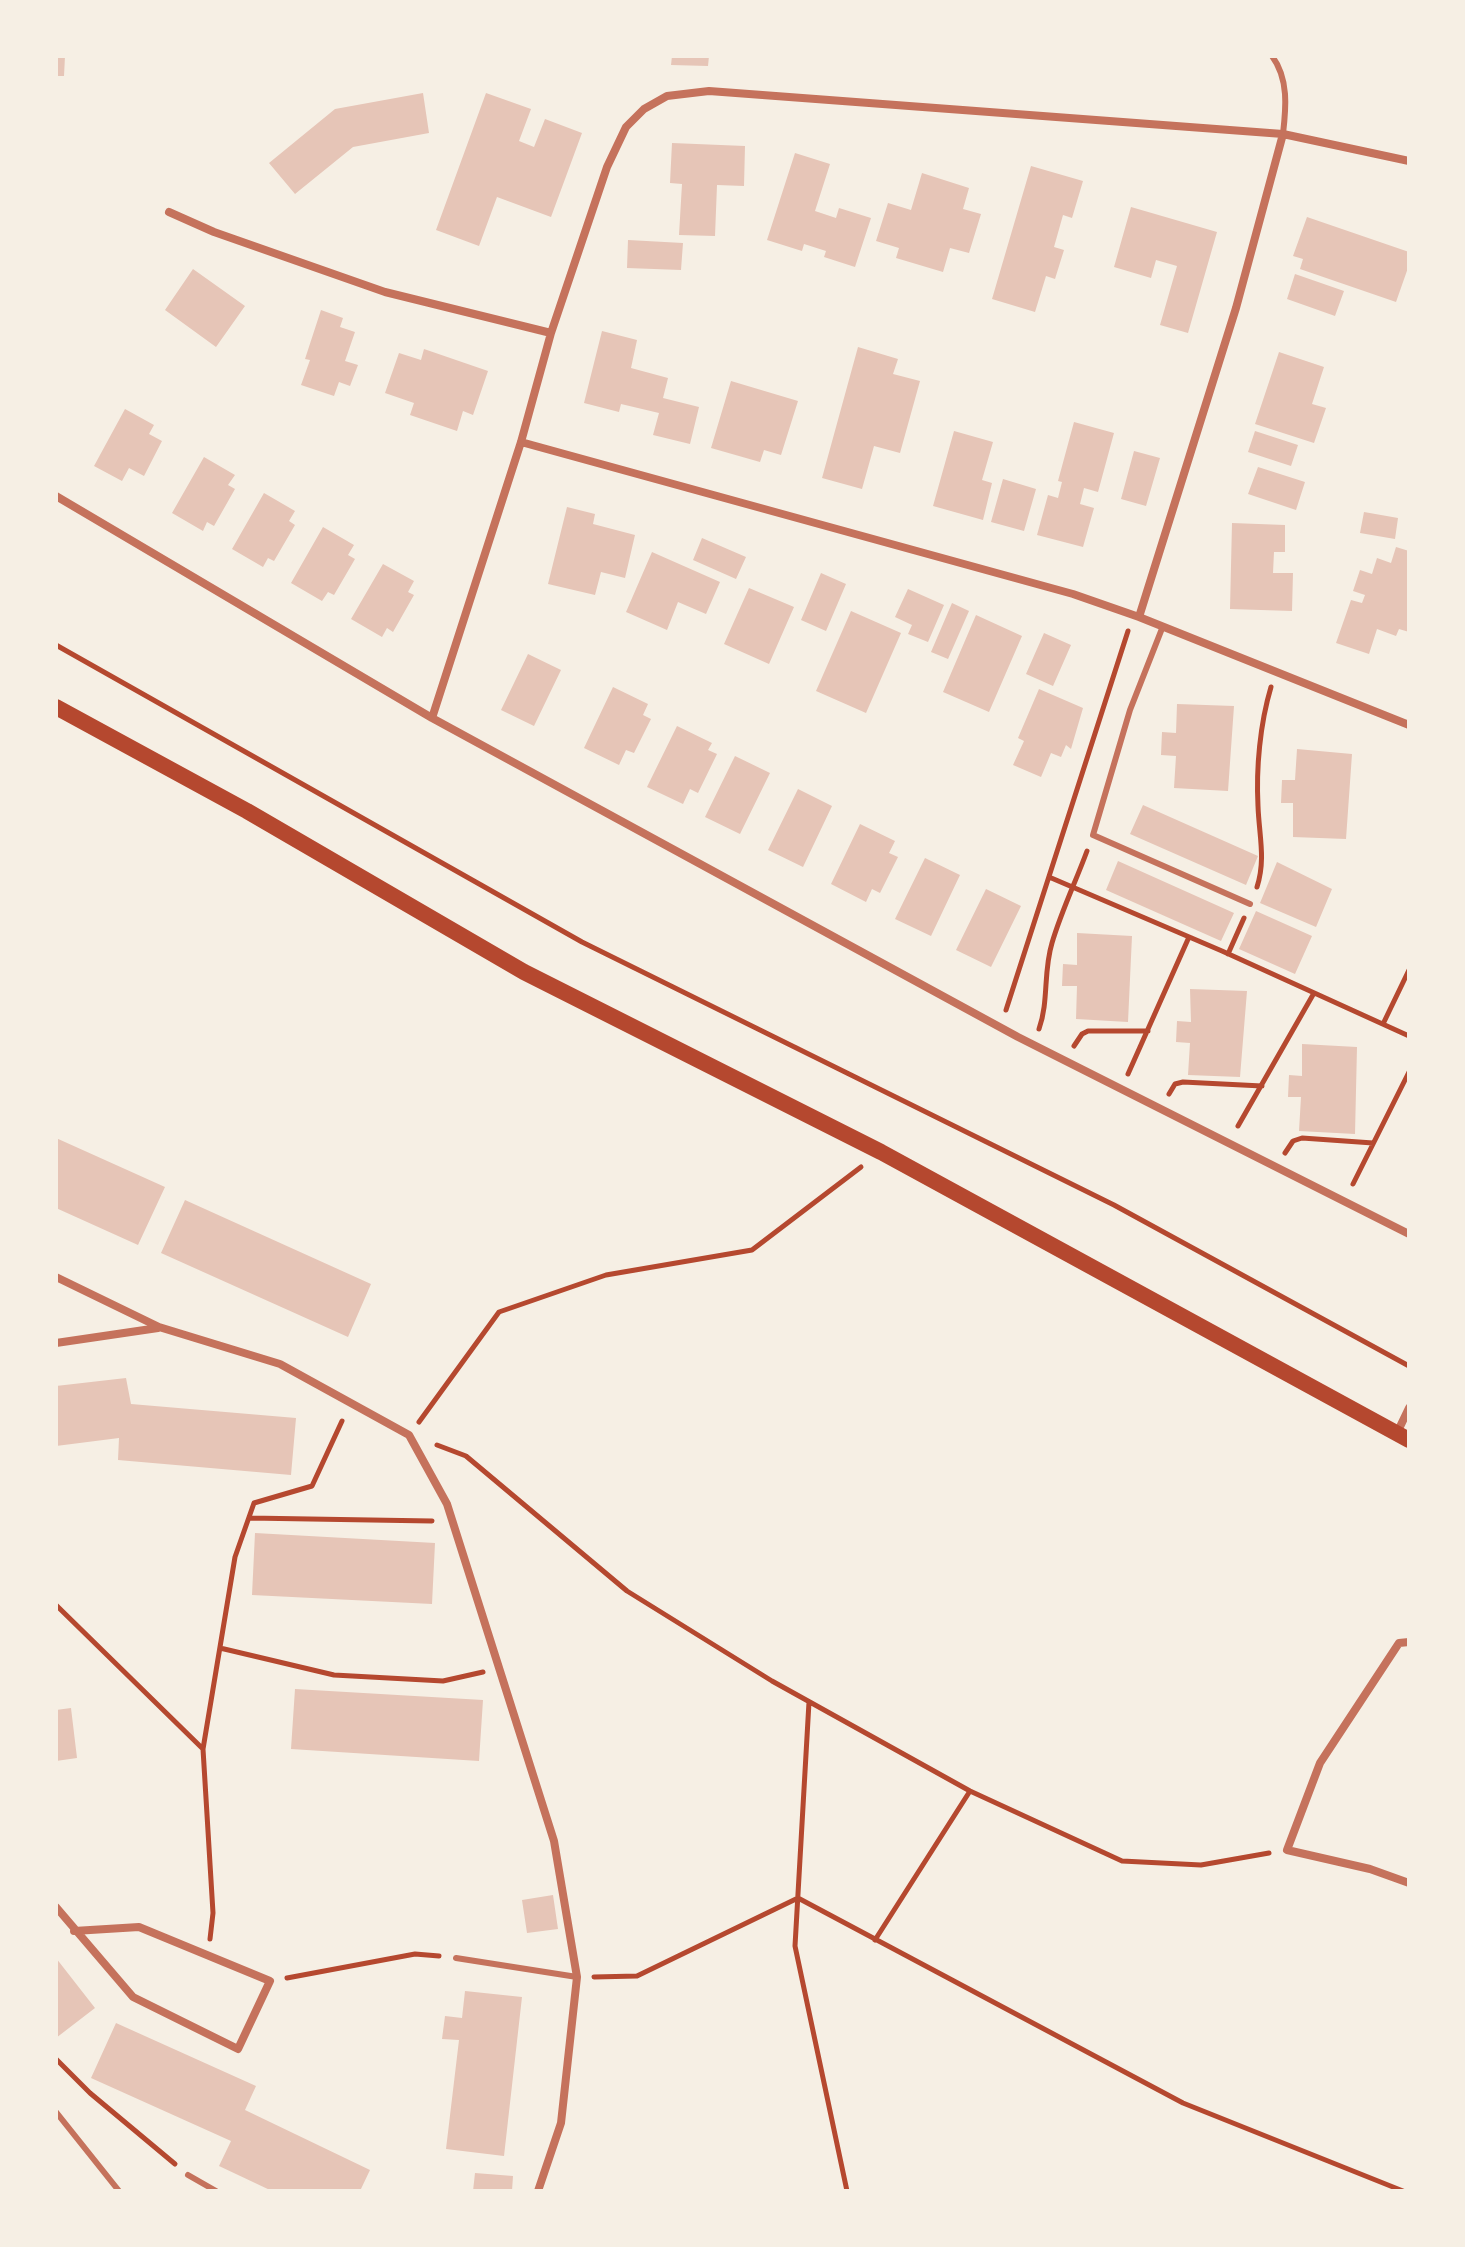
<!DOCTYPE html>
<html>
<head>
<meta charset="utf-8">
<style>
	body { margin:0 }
	#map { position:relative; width:1465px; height:2247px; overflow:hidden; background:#f6efe4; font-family:"Varela Round",sans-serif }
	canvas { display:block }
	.frame { position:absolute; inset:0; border:58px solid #f6efe4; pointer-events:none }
</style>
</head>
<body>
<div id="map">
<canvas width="1465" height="2247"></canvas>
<div class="frame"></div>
</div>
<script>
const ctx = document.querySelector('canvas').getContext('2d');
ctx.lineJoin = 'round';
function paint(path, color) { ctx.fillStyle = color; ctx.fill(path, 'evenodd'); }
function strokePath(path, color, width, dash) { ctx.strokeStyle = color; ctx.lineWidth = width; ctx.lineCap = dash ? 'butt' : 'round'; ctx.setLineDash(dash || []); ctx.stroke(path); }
paint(new Path2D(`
	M56 56H65L64 76H56Z
	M672 56H709L708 66 671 65Z
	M423 93 429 133 353 147 295 194 269 163 335 109Z
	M486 93 531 109 519 141 534 147 545 119 582 133 551 217 497 197 479 246 436 230Z
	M672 143 745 146 744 186 717 185 715 236 679 235 682 184 670 183Z
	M795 153 830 164 815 211 836 218 839 208 871 218 855 267 824 257 826 251 804 244 802 251 767 240Z
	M1031 166 1083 181 1072 218 1063 215 1054 247 1064 250 1055 279 1046 276 1035 312 992 299Z
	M922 173 969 188 963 209 981 214 969 253 950 248 943 272 896 258 899 248 876 241 888 203 911 210Z
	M1131 207 1217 232 1188 333 1160 325 1177 266 1156 260 1151 278 1114 267Z
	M1307 217 1409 252V265L1396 302 1300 269 1303 259 1293 256Z
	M628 240 683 243 681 270 627 268Z
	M193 269 245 306 216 347 165 310Z
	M1295 274 1344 291 1335 316 1287 299Z
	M321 310 343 318 340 327 355 332 345 361 358 365 350 386 339 382 334 396 301 385 310 360 305 359Z
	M602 331 637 340 631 368 668 378 663 398 699 407 690 444 653 435 659 413 621 404 619 412 584 403Z
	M858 347 898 359 893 374 920 381 900 453 874 446 862 489 822 478Z
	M424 349 488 371 473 415 463 411 457 431 410 415 414 403 385 393 399 353 421 360Z
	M1279 352 1324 367 1312 404 1326 408 1314 443 1255 424Z
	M731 381 798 401 781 455 764 450 760 462 711 448Z
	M125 409 154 425 149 434 162 441 144 476 129 468 122 481 94 466Z
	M1074 422 1114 433 1098 492 1084 488 1080 504 1094 508 1083 547 1037 535 1048 495 1058 498 1062 482 1058 481Z
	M954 431 993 442 982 480 992 483 983 520 933 506Z
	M1255 431 1298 445 1291 466 1248 452Z
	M1134 451 1160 458 1146 506 1121 499Z
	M204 457 235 475 228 485 235 489 214 526 207 522 203 531 172 513Z
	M1258 467 1305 482 1296 510 1248 494Z
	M1003 479 1036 489 1024 531 991 522Z
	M264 493 295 511 289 521 295 525 274 561 268 558 263 567 232 549Z
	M567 507 595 514 593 524 635 535 625 578 601 572 595 595 548 584Z
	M1364 512 1398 518 1395 539 1360 533Z
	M1232 523 1285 525V552H1274L1273 573H1293L1292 611 1230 609Z
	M323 527 354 545 348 555 355 559 334 595 328 592 322 601 291 583Z
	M702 538 746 557 736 579 693 560Z
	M1396 547 1409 551V632L1399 629 1396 636 1377 629 1369 654 1336 643 1351 600 1362 603 1365 595 1353 591 1360 570 1372 574 1377 558 1391 563Z
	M652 552 720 582 706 614 678 602 667 630 626 612Z
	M383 564 414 581 408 592 414 595 393 632 387 628 382 637 351 619Z
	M821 573 846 584 826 631 801 620Z
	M749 588 794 607 769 664 724 644Z
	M908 589 944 605 928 642 908 634 912 625 895 617Z
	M952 603 969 611 948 659 931 652Z
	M851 611 901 633 866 713 816 691Z
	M976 615 1022 636 989 712 943 692Z
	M1044 633 1071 645 1053 686 1026 674Z
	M528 654 561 670 534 726 501 710Z
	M613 687 648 704 643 715 651 719 634 753 626 750 619 765 584 748Z
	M1039 689 1083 708 1071 749 1066 745 1061 757 1051 753 1041 777 1013 765 1024 741 1018 738Z
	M1177 704 1234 706 1228 791 1174 788 1176 756 1161 755 1162 732 1176 733Z
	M677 726 712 743 708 750 717 754 698 793 690 789 683 804 647 787Z
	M1297 749 1352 754 1346 839 1293 837V803H1281L1282 780H1295Z
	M735 756 770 773 740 834 705 817Z
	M798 789 832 806 803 867 768 850Z
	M1143 805 1258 856 1246 885 1130 834Z
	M860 824 895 841 889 853 898 857 880 893 872 889 866 902 831 884Z
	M925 858 960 875 931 936 895 919Z
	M1118 861 1234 913 1221 941 1106 890Z
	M1277 862 1332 889 1316 927 1260 903Z
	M986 889 1021 906 991 967 956 950Z
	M1256 911 1312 936 1295 974 1239 949Z
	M1077 933 1132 936 1128 1022 1076 1019 1077 986H1062L1063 964 1077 965Z
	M1190 989 1247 991 1240 1077 1188 1075 1190 1043 1176 1042 1177 1021 1191 1022Z
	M1302 1044 1357 1047 1355 1134 1299 1131 1301 1097H1288L1289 1075 1302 1076Z
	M56 1138 165 1187 138 1245 56 1208Z
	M185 1200 371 1284 348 1337 161 1253Z
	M126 1378 131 1404 296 1418 291 1475 118 1460 119 1438 56 1446V1386Z
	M255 1533 435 1543 432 1604 252 1595Z
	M295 1689 483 1700 479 1761 291 1749Z
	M71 1708 77 1758 56 1761V1710Z
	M553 1895 558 1929 527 1933 522 1900Z
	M56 1958 95 2008 56 2038Z
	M465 1991 522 1997 504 2156 446 2149 459 2040 442 2039 445 2016 462 2018Z
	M116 2023 256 2086 245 2110 370 2170 360 2191H272L219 2166 231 2141 91 2078Z
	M475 2173 513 2176 512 2191H473Z`), '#e6c5b7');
strokePath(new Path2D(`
	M56 645 582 942 1114 1205 1409 1366
	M1049 877 1222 951 1409 1036
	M1257 887C1266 859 1259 835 1258 806 1256 768 1260 724 1271 687
	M1228 954 1244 918
	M1006 1010 1128 631
	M1383 1024 1409 970
	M1039 1029C1049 1001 1043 972 1052 943 1061 912 1076 881 1087 851
	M1074 1046 1082 1034 1088 1031H1148
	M1128 1074 1189 937
	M1169 1094 1175 1084 1183 1082 1262 1086
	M1238 1126 1314 993
	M1285 1153 1293 1141 1302 1138 1373 1143
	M1353 1184 1409 1072
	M419 1422 499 1312 606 1275 752 1250 861 1167
	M437 1445 466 1456 627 1591 772 1681 970 1791 1122 1861 1201 1865 1269 1853
	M249 1518 432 1521
	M56 1605 203 1749
	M220 1648 334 1675 443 1681 483 1672
	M809 1702 795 1946 847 2191
	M210 1939 213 1913 203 1749 235 1557 254 1503 312 1486 342 1421
	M875 1940 970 1791
	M594 1977 637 1976 798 1898 1183 2103 1403 2191
	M287 1978 415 1954 439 1956
	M56 2059 90 2093 175 2164`), '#b5482f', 5);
strokePath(new Path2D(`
	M1272 56C1289 79 1286 108 1283 134
	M1163 626 1130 710 1093 835 1250 904
	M456 1958 577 1977
	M56 2112 119 2191
	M188 2175 216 2191`), '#c5725c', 6);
strokePath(new Path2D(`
	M169 212 214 232 385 292 551 333
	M521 442 1073 594 1139 617 1409 725
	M56 496 432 718 1018 1037 1409 1234
	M1139 617 1236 308 1283 134
	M432 718 521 442 551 333 607 167 626 127 644 109 667 96 709 91 1283 134 1409 161
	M56 1277 159 1327 280 1364 409 1435 447 1504 554 1841 577 1977 561 2123 538 2191
	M56 1343 158 1328
	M1397 1433 1409 1408
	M1409 1642 1399 1643 1320 1763 1287 1850 1370 1869 1409 1883
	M56 1907 133 1997 238 2049 270 1981 139 1927 74 1931`), '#c5725c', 8);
strokePath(new Path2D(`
	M56 707 247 811 524 972 881 1152 1409 1440`), '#b5482f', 16);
</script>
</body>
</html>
